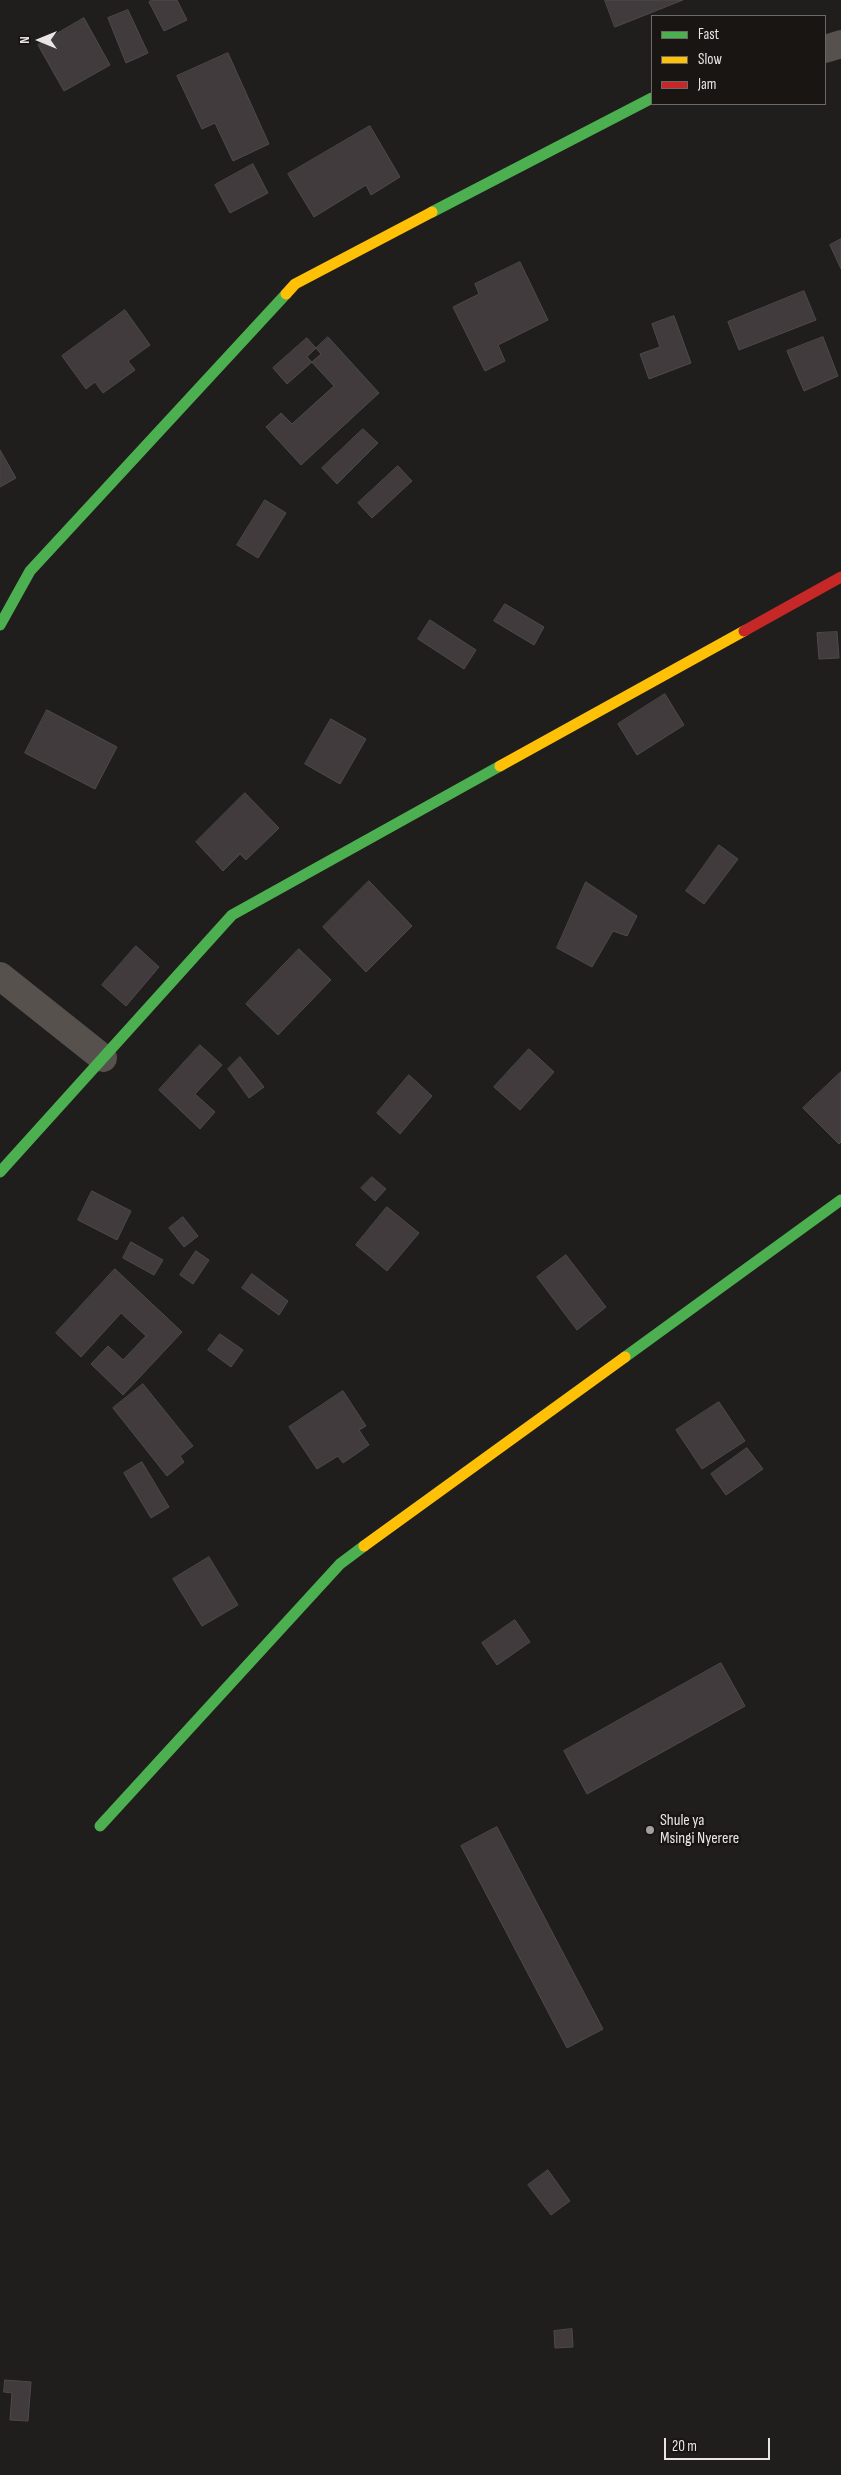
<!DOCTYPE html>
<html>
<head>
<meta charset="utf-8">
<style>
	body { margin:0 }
	#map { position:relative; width:841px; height:2475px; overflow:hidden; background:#201e1d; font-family:"Sofia Sans Condensed",sans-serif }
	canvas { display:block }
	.legend { position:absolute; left:651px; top:15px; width:175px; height:90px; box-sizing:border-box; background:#181513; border:1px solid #6b6867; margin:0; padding:6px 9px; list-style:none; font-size:15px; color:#e8e5e4 }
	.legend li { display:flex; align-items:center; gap:10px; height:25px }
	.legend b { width:25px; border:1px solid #6b6867 }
	.north { position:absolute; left:15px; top:15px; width:50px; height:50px; -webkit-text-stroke:4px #181513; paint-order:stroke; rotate:270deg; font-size:14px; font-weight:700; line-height:20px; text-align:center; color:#e8e5e4 }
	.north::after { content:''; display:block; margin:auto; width:18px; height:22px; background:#e8e5e4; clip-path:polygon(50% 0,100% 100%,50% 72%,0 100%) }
	.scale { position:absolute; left:664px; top:2438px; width:106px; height:22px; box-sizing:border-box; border:2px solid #e8e5e4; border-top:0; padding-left:6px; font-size:15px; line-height:18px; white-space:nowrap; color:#e8e5e4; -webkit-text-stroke:4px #181513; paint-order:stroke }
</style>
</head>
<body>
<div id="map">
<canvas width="841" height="2475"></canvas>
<ul class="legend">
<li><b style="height:6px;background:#4caf50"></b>Fast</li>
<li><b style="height:6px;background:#ffc107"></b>Slow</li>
<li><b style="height:6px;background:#c62828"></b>Jam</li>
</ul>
<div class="north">N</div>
<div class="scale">20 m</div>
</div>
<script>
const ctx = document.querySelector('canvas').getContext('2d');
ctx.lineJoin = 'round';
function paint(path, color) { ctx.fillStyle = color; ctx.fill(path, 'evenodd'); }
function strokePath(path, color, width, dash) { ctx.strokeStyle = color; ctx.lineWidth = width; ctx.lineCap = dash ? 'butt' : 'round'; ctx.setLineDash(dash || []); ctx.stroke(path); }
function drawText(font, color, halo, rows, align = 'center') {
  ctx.font = font + ' "Sofia Sans Condensed",sans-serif'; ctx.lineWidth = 5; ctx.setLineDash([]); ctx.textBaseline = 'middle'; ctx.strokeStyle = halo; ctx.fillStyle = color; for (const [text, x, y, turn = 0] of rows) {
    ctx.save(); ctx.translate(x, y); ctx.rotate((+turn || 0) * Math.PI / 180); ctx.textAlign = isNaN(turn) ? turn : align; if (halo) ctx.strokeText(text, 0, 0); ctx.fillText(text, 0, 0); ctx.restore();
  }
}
const building = new Path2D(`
	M152 0H177L187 20 164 31 149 2Z
	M605 0H683L615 27Z
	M128 10 148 53 126 63 108 18Z
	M84 18 110 65 64 91 38 45Z
	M228 53 269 144 233 161 215 123 202 129 177 76Z
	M370 126 400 177 371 195 366 185 314 217 288 174Z
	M253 164 268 193 230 213 215 185Z
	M841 239V269L830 245Z
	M520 262 548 320 498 345 505 361 485 371 453 307 479 294 475 284Z
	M804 291 816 320 739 350 728 322Z
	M125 310 150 345 128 361 135 370 103 393 95 382 86 389 62 356Z
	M674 316 691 363 649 379 640 354 660 347 652 324Z
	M328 337 379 393 301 465 266 427 281 413 292 424 334 386 307 357Z
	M823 337 838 376 804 391 787 351Z
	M307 338 321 354 287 384 273 368Z
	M363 429 378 443 337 484 322 468Z
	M0 450 16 478 0 487Z
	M398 466 412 481 372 518 358 503Z
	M265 500 286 513 258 558 237 545Z
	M505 604 544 627 534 645 494 621Z
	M430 620 476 650 464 669 418 639Z
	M837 632 839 658 819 659 817 633Z
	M665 694 684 725 637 755 618 724Z
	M47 710 117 747 95 789 25 753Z
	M331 719 366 739 340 784 305 764Z
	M245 793 279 828 246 860 240 854 223 871 196 842Z
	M719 845 738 859 704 904 686 891Z
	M369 881 412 926 366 972 323 927Z
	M586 882 637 916 627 936 613 931 592 967 557 948Z
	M136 946 159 967 126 1006 102 985Z
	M299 949 331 980 278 1035 246 1004Z
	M200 1045 222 1065 195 1094 215 1112 200 1129 159 1090Z
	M529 1049 554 1072 520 1110 494 1087Z
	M240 1057 264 1087 249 1098 228 1069Z
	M841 1072V1142L839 1144 803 1108Z
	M409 1075 432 1096 400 1134 377 1113Z
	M372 1177 386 1189 375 1201 361 1188Z
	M92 1191 131 1211 117 1240 78 1220Z
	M387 1207 419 1233 387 1271 356 1245Z
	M183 1217 198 1236 184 1247 169 1228Z
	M131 1242 163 1260 154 1275 123 1258Z
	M196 1251 209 1260 193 1284 180 1275Z
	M566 1255 606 1307 577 1330 537 1277Z
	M115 1269 182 1332 123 1395 91 1364 108 1346 123 1360 146 1336 121 1313 81 1357 56 1333Z
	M252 1274 288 1301 279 1315 242 1288Z
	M220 1334 243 1350 231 1367 208 1350Z
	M143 1384 193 1446 180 1456 184 1462 167 1476 113 1408Z
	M343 1391 366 1426 359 1430 369 1445 343 1463 338 1456 317 1469 289 1427Z
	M719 1402 745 1441 702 1469 676 1430Z
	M747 1448 763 1469 726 1495 711 1474Z
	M142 1462 169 1507 151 1518 124 1473Z
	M209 1557 238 1605 202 1626 173 1579Z
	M515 1620 530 1642 497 1665 482 1643Z
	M721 1663 745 1706 587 1794 564 1751Z
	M497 1827 603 2029 567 2048 461 1846Z
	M548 2170 570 2201 551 2215 528 2185Z
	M572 2329 573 2347 555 2348 554 2331Z
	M5 2380 31 2382 28 2421 10 2420 12 2393 4 2392Z`);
paint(building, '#423b3e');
strokePath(building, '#4c4a4a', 1);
strokePath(new Path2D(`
	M825 49 841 44
	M0 976 103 1058`), '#56514c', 28);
strokePath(new Path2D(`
	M432 212 652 98
	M0 625 30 571 286 294
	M0 1172 232 915 500 766
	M625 1357 841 1200
	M100 1826 340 1564 364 1546`), '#4caf50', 11);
strokePath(new Path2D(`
	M286 294 295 284 432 212
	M500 766 744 631
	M364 1546 625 1357`), '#ffc107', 11);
strokePath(new Path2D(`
	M744 631 841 577`), '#c62828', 11);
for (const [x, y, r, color] of [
	[650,1830,5,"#a29f9e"]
]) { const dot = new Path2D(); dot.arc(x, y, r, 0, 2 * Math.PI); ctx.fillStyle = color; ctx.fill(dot); strokePath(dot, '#181513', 2); }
drawText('16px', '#e8e5e4', '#181513', [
	["Shule ya",660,1821],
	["Msingi Nyerere",660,1839]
], 'left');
</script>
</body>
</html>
